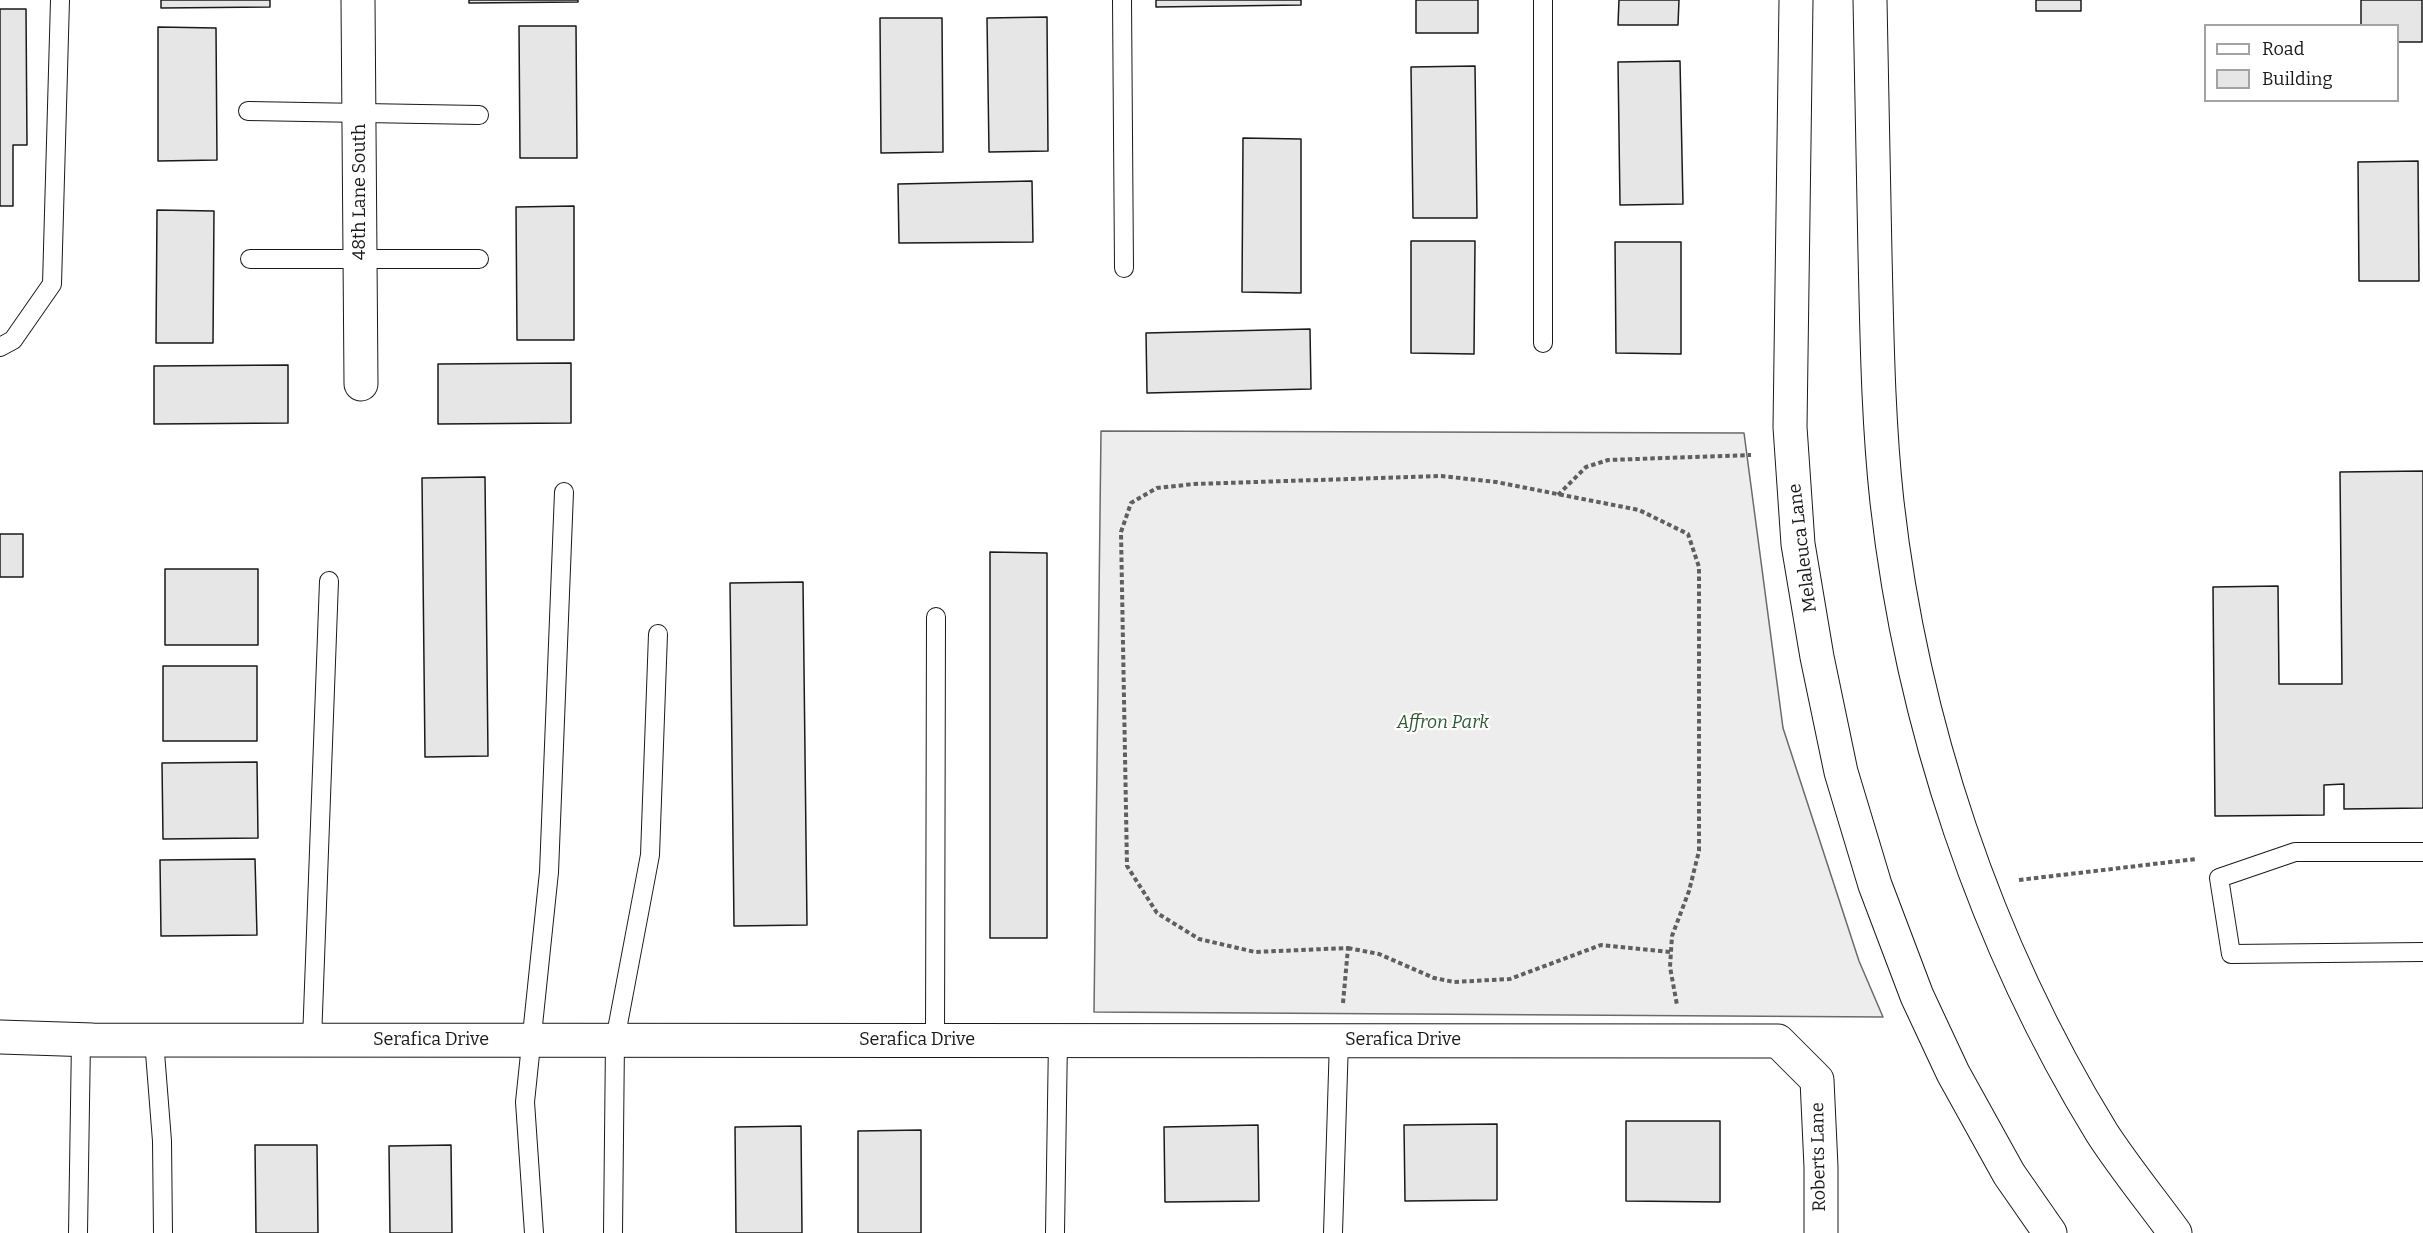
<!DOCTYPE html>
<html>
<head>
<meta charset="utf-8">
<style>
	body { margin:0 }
	#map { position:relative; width:2423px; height:1233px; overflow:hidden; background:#fff; font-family:Bitter,serif }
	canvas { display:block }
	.legend { position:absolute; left:2204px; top:24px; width:195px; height:78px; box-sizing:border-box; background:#fff; border:2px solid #a3a3a3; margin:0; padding:8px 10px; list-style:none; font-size:18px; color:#1a1a1a }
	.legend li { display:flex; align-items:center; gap:12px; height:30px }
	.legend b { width:30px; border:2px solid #a3a3a3 }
</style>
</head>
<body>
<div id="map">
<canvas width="2423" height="1233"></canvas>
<ul class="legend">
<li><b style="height:8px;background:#fff"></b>Road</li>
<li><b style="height:16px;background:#e6e6e6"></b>Building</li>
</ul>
</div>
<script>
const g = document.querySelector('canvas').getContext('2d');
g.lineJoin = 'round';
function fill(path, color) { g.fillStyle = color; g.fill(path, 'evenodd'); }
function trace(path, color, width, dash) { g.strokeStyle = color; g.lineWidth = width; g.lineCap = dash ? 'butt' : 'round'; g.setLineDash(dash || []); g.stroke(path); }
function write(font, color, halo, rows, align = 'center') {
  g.font = font + ' Bitter,serif'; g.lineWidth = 4.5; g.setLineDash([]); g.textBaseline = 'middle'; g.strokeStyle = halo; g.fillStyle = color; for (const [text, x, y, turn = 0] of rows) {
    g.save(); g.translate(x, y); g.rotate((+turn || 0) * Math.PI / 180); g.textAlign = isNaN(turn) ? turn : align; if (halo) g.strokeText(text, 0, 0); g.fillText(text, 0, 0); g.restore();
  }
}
const built = new Path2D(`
	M1101,431L1744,433L1783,728L1859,961L1883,1017L1094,1012Z`);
fill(built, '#ededed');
trace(built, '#6a6a6a', 1.5);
const building = new Path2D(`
	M161,0H270V7L161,8Z
	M469,0H578V2L469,3Z
	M1156,0H1301V5L1156,7Z
	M1416,0H1478V33H1416Z
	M1619,0H1679L1678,25H1618Z
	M2036,0H2081V11H2036Z
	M2361,0H2422V42H2398V26H2361Z
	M0,9H26L27,145H13V206H0Z
	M1047,17L1048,151L989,152L987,18Z
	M880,18H942L943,152L881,153Z
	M519,26H576L577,158H520Z
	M158,27L216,28L217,160L158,161Z
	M1680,61L1683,204L1620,205L1618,62Z
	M1475,66L1477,218H1413L1411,67Z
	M1243,138L1301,139V293L1242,292Z
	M2418,161L2419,281H2359L2358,162Z
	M1032,181L1033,242L899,243L898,184Z
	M574,206V340H517L516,207Z
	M157,210L214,211L213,343H156Z
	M1411,241H1475L1474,354L1411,353Z
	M1615,242H1681V354L1616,353Z
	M1310,329L1311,389L1147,393L1146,333Z
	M571,363V423L438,424V364Z
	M288,365V423L154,424V366Z
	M2423,471V808L2344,809V784L2324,785V815L2215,816L2213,587L2278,586L2279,684H2342L2340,472Z
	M485,477L488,756L425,757L422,478Z
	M0,534H23V577H0Z
	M990,552L1047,553V938H990Z
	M165,569H258V645H165Z
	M803,582L807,925L734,926L730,583Z
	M163,666H257V741H163Z
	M257,762L258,838L163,839L162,763Z
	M255,859L257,935L161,936L160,860Z
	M1626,1121H1720V1202L1626,1201Z
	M1497,1124V1200L1405,1201L1404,1125Z
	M1258,1125L1259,1201L1165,1202L1164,1127Z
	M801,1126L802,1233H736L735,1127Z
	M921,1130V1233H858V1131Z
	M255,1145H317L318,1233H256Z
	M451,1145L452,1233H390L389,1146Z`);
fill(building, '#e6e6e6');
trace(building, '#1a1a1a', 1.5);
const lane = new Path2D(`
	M1122,0L1124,268
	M1543,0V343
	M248,111L479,115
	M250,259H479
	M0,347L13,340L52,284L60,0
	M2423,852H2295L2219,878L2231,954L2423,952
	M154,1040L162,1141L163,1233
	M312,1040L329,581
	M935,1040L936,617
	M78,1233L81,1040
	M534,1233L525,1102L549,872L564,492
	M613,1233L615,1040L650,855L658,634
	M1055,1233L1058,1039
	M1333,1233L1339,1040`);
const street = new Path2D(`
	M358,0L361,384
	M0,1037L93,1040L1778,1041L1817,1080L1821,1167V1233`);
const secondary = new Path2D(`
	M1796,0L1790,427L1798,544L1817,657L1841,772L1875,885L1917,996L1953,1073L2009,1174L2050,1233
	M1870,0C1872,85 1874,170 1875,254C1877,337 1878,420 1887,502C1912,723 1985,943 2102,1133C2124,1167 2151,1200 2175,1233`);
trace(lane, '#1a1a1a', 20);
trace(street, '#1a1a1a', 35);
trace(secondary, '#1a1a1a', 35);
trace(new Path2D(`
	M1558,495L1586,467L1608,460L1751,455
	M2019,880L2196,859
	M1348,948L1379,954L1434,978L1454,982L1510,979L1601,945L1671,952
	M1343,1003L1348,948L1255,952L1199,939L1157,913L1127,866L1121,532L1131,503L1157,488L1194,484L1441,476L1496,482L1639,510L1688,534L1699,567V851L1689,891L1672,936L1670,967L1677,1005`), '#5f5f5f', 4, [4.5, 3]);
trace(lane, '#fff', 18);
trace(street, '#fff', 33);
trace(secondary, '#fff', 33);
write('18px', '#1a1a1a', '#fff', [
	["48th Lane South",360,192,-90],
	["Melaleuca Lane",1803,548,-97],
	["Serafica Drive",431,1040],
	["Serafica Drive",917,1040],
	["Serafica Drive",1403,1040],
	["Roberts Lane",1819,1157,-91]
]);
write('italic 18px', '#2b5a34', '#fff', [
	["Affron Park",1443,723]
]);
</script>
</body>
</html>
